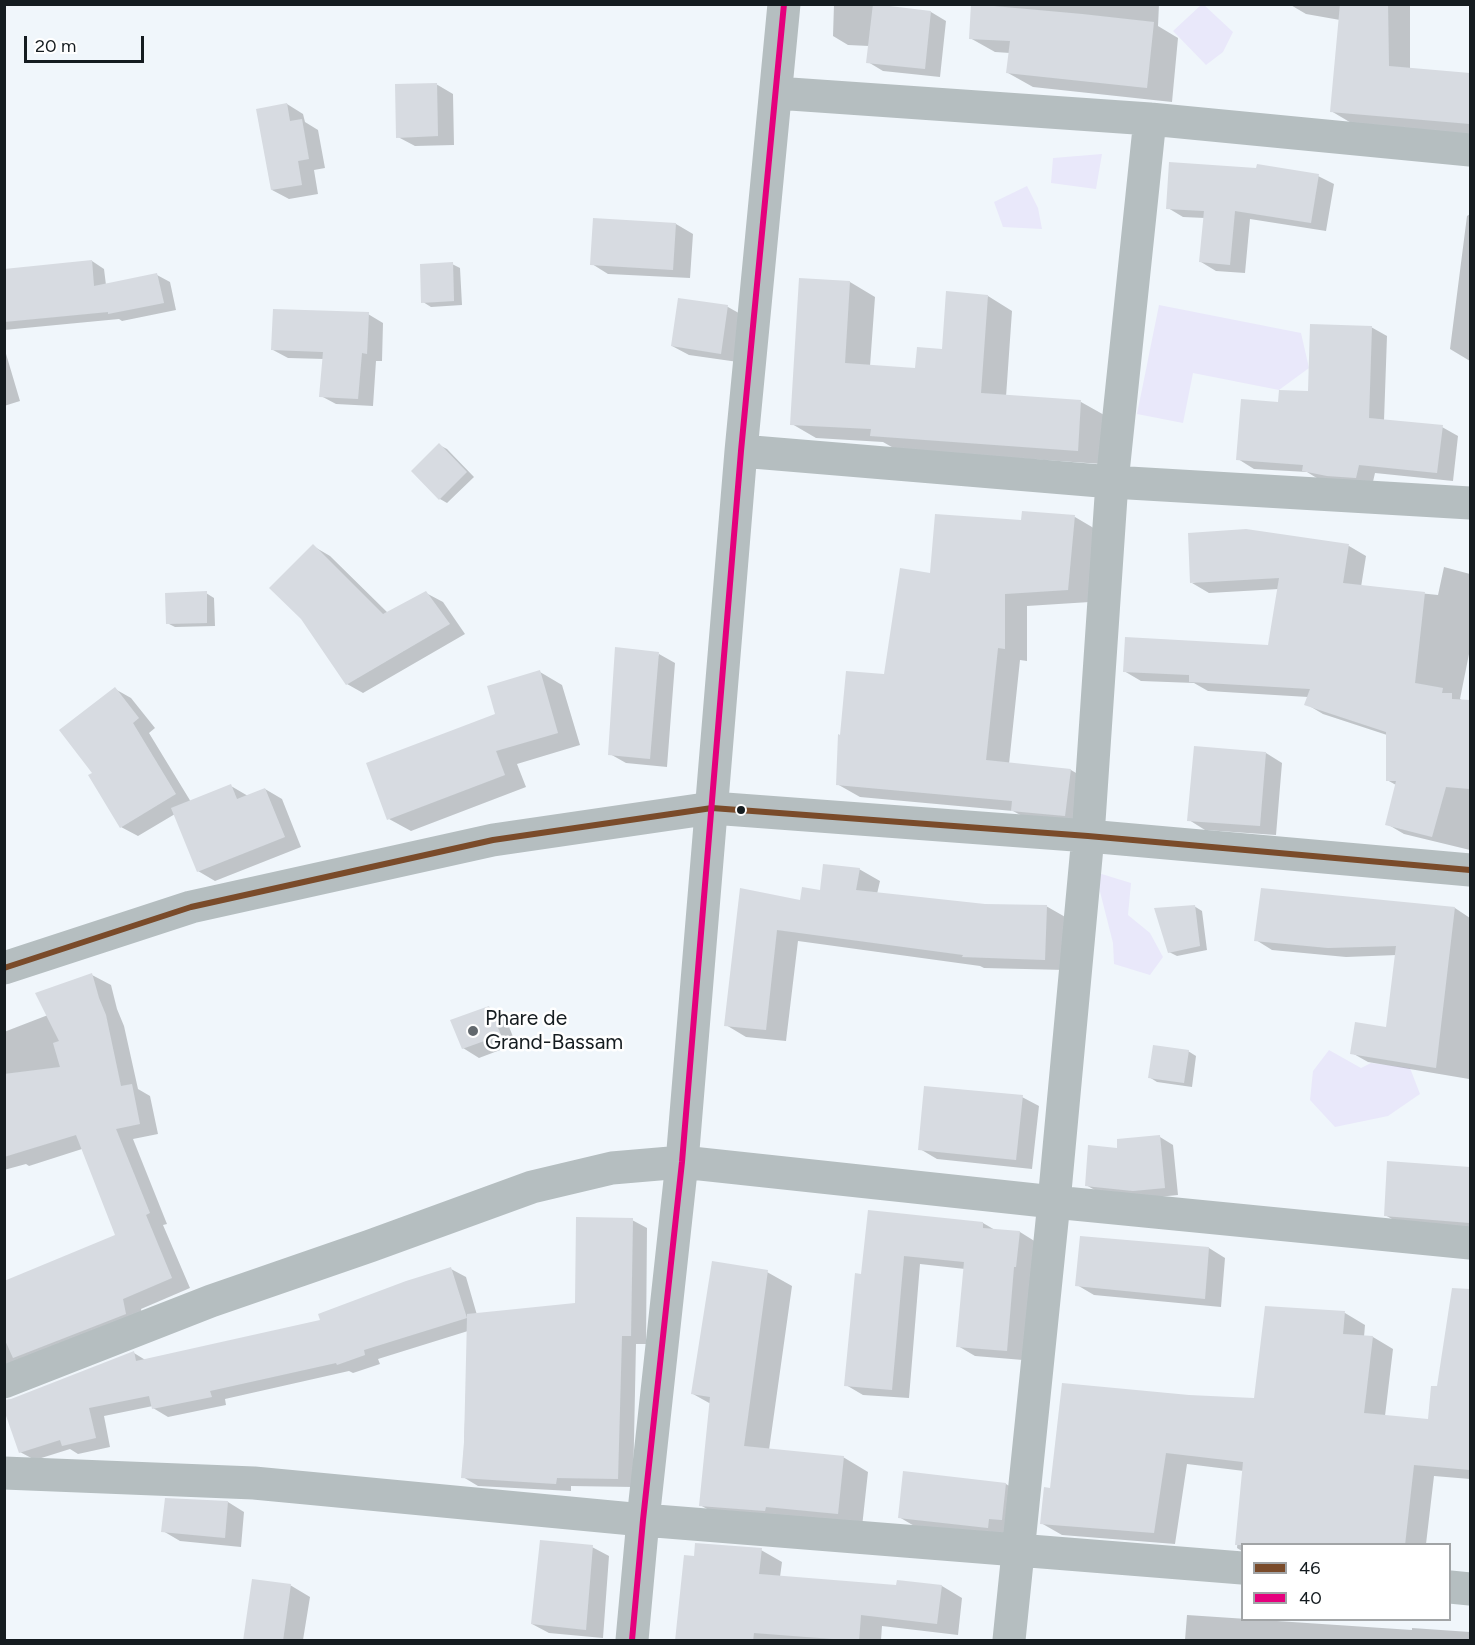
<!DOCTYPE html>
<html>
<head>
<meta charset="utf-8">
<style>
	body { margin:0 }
	#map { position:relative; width:1475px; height:1645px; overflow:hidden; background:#f0f6fb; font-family:Figtree,sans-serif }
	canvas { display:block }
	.frame { position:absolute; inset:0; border:6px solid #151c20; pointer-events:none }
	.legend { position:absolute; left:1241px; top:1543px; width:210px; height:78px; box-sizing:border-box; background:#fff; border:2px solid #a1a4a6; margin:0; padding:8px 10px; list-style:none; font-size:18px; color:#151c20 }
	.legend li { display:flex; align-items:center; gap:12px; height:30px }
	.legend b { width:30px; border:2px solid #a1a4a6 }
	.scale { position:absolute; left:24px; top:36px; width:120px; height:27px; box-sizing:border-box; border:3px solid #151c20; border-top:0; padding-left:8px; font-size:18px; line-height:21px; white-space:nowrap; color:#151c20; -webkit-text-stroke:4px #fff; paint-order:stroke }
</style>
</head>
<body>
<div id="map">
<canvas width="1475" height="1645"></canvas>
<div class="frame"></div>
<ul class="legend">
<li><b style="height:8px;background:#7a4b2a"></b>46</li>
<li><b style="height:8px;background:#e5007d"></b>40</li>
</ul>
<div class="scale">20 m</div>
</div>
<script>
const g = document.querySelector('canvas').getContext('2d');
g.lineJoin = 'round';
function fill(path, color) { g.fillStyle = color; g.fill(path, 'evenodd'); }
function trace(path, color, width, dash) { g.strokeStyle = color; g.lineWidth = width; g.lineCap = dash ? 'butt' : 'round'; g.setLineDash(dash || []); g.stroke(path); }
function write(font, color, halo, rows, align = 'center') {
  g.font = font + ' Figtree,sans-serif'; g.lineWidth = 5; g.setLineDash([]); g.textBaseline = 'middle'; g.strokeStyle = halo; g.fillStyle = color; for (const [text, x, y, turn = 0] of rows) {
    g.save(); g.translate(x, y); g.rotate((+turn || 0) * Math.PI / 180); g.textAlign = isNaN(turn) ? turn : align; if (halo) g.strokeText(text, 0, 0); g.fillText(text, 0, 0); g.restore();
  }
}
fill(new Path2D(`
	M1203,4L1233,32L1223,52L1206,65L1173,31L1201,5Z
	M1102,154L1096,189L1051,183L1053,158Z
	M1027,186L1038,208L1042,229L1003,227L994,202Z
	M1159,305L1301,333L1309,368L1279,390L1193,373L1183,423L1137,414Z
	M1095,872L1131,883L1128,915L1150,933L1163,957L1150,975L1114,964L1113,943Z
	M1329,1050L1361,1068L1371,1063L1410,1068L1420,1094L1388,1116L1335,1127L1310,1100L1313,1071Z`), '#e9e8fa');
fill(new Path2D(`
	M834,4H862L931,12L946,21L940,77L883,71L868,62L869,46L848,45L833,36Z
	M972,4H1159L1158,26L1178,38L1172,102L1033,87L1008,73L1010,53L995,52L970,38Z
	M1289,4H1410V69L1470,74V134L1353,124L1331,111L1340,20L1306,14Z
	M436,84L453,94L454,145L415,146L398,137Z
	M287,104L303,114L305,122L318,130L325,168L314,170L318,194L289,199L272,190Z
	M1318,176L1334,184L1326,231L1250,219L1245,273L1216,271L1201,262L1205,218L1183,217L1168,208Z
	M1470,214V361L1450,349L1467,216Z
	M595,220L676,224L693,234L690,278L608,274L592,264Z
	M92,261L104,269L106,285L157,275L170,282L176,310L122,321L119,319L4,330V286Z
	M452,264L460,268L462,305L431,307L423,302Z
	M801,280L850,282L875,297L870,366L916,370L943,351L988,296L1012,311L1006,397L1081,402L1106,416L1102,464L897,450L883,442L816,438L792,424Z
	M679,300L728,307L744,316L738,362L689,355L672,346Z
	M368,314L383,323L382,361H376L373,406L336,404L321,396L324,359L288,358L273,350Z
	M1371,327L1387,336L1384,421L1442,427L1458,436L1453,481L1375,473L1372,486L1320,480L1307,472L1254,469L1238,459L1280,404L1309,393Z
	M4,347L20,401L4,406Z
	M439,445L447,449L474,477L447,503L440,499Z
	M1075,517L1097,530L1090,602L1027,606V661L1020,660L1009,764L1071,770L1093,783L1087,827L1035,823L1013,811L860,797L837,784L932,574L1023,522Z
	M313,546L330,556L388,613L426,593L443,602L465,634L363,693L347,684Z
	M1349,546L1366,556L1361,587L1438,595L1444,567L1470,574V649L1460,699L1465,702H1470V850L1404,834L1387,824L1396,785L1387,780V735L1323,714L1306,704L1308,697L1208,691L1194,683L1141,681L1124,671L1269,646L1279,589L1209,593L1192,583Z
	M206,593L214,598L215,626L175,627L167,623Z
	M659,654L675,663L667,767L626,763L610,754Z
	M540,672L562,685L580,745L517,764L526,787L411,831L389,819L497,715Z
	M115,689L131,698L155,728L149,733L191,802L231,786L248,796L265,789L282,799L301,847L215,881L198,871L175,814L138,836L121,827L95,773Z
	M1266,753L1282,763L1276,835L1205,830L1189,820Z
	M859,869L880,881L877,894L985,905L1046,906L1067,918L1065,970L984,968L980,966L798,941L786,1041L746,1037L726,1025L741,890L802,901Z
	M1194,906L1202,911L1207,950L1177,956L1169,952Z
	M1455,908L1470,918L1469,933H1470L1469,1079L1368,1062L1352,1053L1388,1029L1397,955L1346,957L1272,950L1256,940Z
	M92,975L111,985L117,1009L124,1026L138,1089L150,1096L158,1134L133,1139L167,1224L163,1225L190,1288L141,1309L144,1324L4,1375V1283L117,1236L82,1149L29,1166L26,1164L4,1170V1032L48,1015Z
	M489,1007L505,1017L516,1044L479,1058L463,1048Z
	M1188,1051L1196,1056L1192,1087L1157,1082L1149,1077Z
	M1022,1097L1039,1106L1032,1169L937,1159L920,1149Z
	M1160,1137L1173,1145L1178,1195L1148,1198L1100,1193L1086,1185L1119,1149Z
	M1389,1163L1470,1168V1232L1406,1227L1385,1215Z
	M870,1211L983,1223L995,1230L1020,1232L1036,1242L1023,1360L975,1356L958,1346L965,1269L920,1264L909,1398L863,1395L846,1385L862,1276Z
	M632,1220L647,1228L646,1344H636L633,1487L571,1486V1491L478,1486L463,1477L468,1331L378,1359L380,1364L353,1373L349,1371L225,1399L226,1405L168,1417L153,1408V1406L104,1416L110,1447L78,1454L70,1449L35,1460L20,1452L134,1353L147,1361L322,1321L451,1269L466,1277L477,1315L576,1305Z
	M1209,1248L1225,1258L1221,1307L1094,1295L1077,1285Z
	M767,1272L792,1286L769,1450L843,1457L868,1472L862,1527L725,1519L700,1505L711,1404L693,1394Z
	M1266,1307L1345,1313L1365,1325L1364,1337H1373L1393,1349L1385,1416L1429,1421L1438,1388L1448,1321L1470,1324V1479L1434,1476L1426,1544H1242V1551L1237,1548L1244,1471L1187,1464L1175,1544L1062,1535L1041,1523L1052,1490L1189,1397L1256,1400Z
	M1006,1484L1022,1494L1005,1536L916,1527L899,1517Z
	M228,1502L244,1512L241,1547L180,1541L163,1531Z
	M592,1547L609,1556L603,1638L549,1633L532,1624Z
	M761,1550L782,1562L780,1577L898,1586H942L962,1598L958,1635L882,1626L881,1640H677L695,1557Z
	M290,1585L310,1597L303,1640H245Z
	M1187,1615L1412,1630V1628L1470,1632V1640H1185Z`), '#0003');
fill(new Path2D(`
	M873,4L931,11L925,69L866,63Z
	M971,4L1082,14L1154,22L1147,88L1006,73L1010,41L969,39Z
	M1340,4H1388L1389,66L1470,73V124L1330,112Z
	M437,83L438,136L396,138L395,84Z
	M287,103L290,121L302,119L309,159L298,161L302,185L271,190L256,109Z
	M1169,162L1256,168L1257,164L1319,174L1311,223L1235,211L1230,265L1199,262L1204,211L1166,209Z
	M593,218L676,223L673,270L590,265Z
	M92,260L94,286L157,273L164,303L108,314V312L4,322V269Z
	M453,262L454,301L421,303L420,264Z
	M799,278L850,281L845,363L915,368L917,347L942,349L946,291L988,295L981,393L1081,400L1078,451L870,436L871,429L790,425Z
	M678,298L728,305L721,354L671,346Z
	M273,309L369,312L367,354L362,353L358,399L319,397L323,352L271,350Z
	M1310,324L1372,326L1369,418L1443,425L1437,473L1359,465L1356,478L1327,476L1302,471L1303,465L1236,460L1241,399L1278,402L1279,390L1308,391Z
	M439,443L467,472L439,500L411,471Z
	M1022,511L1075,515L1068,590L1005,594V649L998,648L986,760L1071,769L1065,816L1011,811L1012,801L836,785L838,734L840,735L846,671L884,674L900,568L930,573L935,514L1021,520Z
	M1246,529L1349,544L1343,583L1425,592L1415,683L1443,688L1442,693H1452V699L1470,700V789L1446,787L1432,837L1385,825L1396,781H1386V732L1304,705L1310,689L1189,682V675L1123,672L1125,637L1268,645L1279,578L1190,583L1188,533Z
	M313,544L383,614L426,591L450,624L346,685L301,619L269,588Z
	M207,591V623L166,624L165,593Z
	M615,647L659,652L650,759L608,755Z
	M540,670L558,733L496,751L505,775L387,820L366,763L495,714L487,686Z
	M115,687L139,718L133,723L176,794L120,828L88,775L92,773L59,730Z
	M1194,746L1266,752L1260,826L1187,821Z
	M231,784L237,799L265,788L285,837L197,872L171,808Z
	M823,864L860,868L856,890L985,904L1047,905L1045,960L962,957L963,955L777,930L766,1030L724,1026L740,888L800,900L802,887L820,890Z
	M1261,888L1455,907L1436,1068L1350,1054L1355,1022L1386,1027L1396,946L1328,948L1254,941Z
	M1195,905L1200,946L1168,953L1154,908Z
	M92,973L99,998L106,1015L121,1086L132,1084L140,1124L116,1129L150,1213L146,1215L172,1278L123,1299L126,1314L13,1358L4,1338V1281L115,1235L76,1135L4,1157V1074L60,1067L53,1043L59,1041L35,993Z
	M489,1006L501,1035L462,1049L450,1020Z
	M1153,1045L1189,1050L1184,1083L1148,1078Z
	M924,1086L1023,1095L1016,1160L918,1150Z
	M1160,1135L1165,1188L1133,1191L1085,1186L1088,1145L1117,1148V1139Z
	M1387,1161L1470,1167V1223L1384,1216Z
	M868,1210L983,1222V1228L1020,1231L1016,1267H1014L1007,1351L956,1347L964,1262L904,1256L892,1390L844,1386L855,1273L861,1274Z
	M576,1217L633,1218L631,1336H622L618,1479L557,1478L556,1484L461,1478L464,1442L467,1318L364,1350L365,1355L337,1365L336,1363L210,1391L212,1397L152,1409L149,1396L89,1408L96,1438L62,1446L60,1440L19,1453L4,1410V1400L11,1399L134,1351L136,1361L320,1320L318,1314L406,1281L451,1267L467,1318V1314L575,1303Z
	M1080,1236L1209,1247L1205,1299L1075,1286Z
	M712,1261L768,1270L744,1446L844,1456L838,1514L766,1507L765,1511L699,1506L710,1397L691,1394Z
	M1452,1288L1470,1289V1470L1414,1465L1405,1545H1235L1243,1462L1166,1453L1154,1533L1040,1524L1044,1487L1050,1488L1062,1383L1189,1395L1254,1398L1265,1306L1345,1311L1343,1334L1373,1336L1364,1413L1428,1419L1431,1386H1437Z
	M903,1471L1006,1483L1002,1520L989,1519L988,1528L898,1518Z
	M165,1498L228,1501L225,1538L161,1532Z
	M540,1540L593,1545L586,1630L531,1624Z
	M695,1543L762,1548L759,1574L896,1585L897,1580L942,1585L937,1624L861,1615L859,1641L754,1633L753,1641H675L684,1555L694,1556Z
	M252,1579L291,1584L283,1641H243Z`), '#d7dbe1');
trace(new Path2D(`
	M776,93L1150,119L1470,150
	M741,451L1112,482L1470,503
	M4,968L191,907L493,840L712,808L1088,836L1470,870
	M4,1382L211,1301L370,1246L532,1187L612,1168L682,1162L1054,1202L1470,1243
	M4,1473L254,1483L643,1520L1242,1568
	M1450,1587L1470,1589
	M632,1640L643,1520L682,1162L741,451L784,4
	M1009,1640L1054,1202L1088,836L1112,482L1150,119`), '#b5bec0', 33);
trace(new Path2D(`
	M4,968L191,907L493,840L712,808L1088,836L1470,870`), '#7a4b2a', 6);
trace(new Path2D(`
	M632,1640L643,1520L682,1162L741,451L784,4`), '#e5007d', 6);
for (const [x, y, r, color] of [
	[741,810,5,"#151c20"],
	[473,1031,6,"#62686d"]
]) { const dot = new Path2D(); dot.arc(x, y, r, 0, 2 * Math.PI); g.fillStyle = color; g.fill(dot); trace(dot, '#fff', 2); }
write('21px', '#151c20', '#fff', [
	["Phare de",485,1019],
	["Grand-Bassam",485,1043]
], 'left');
</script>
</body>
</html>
